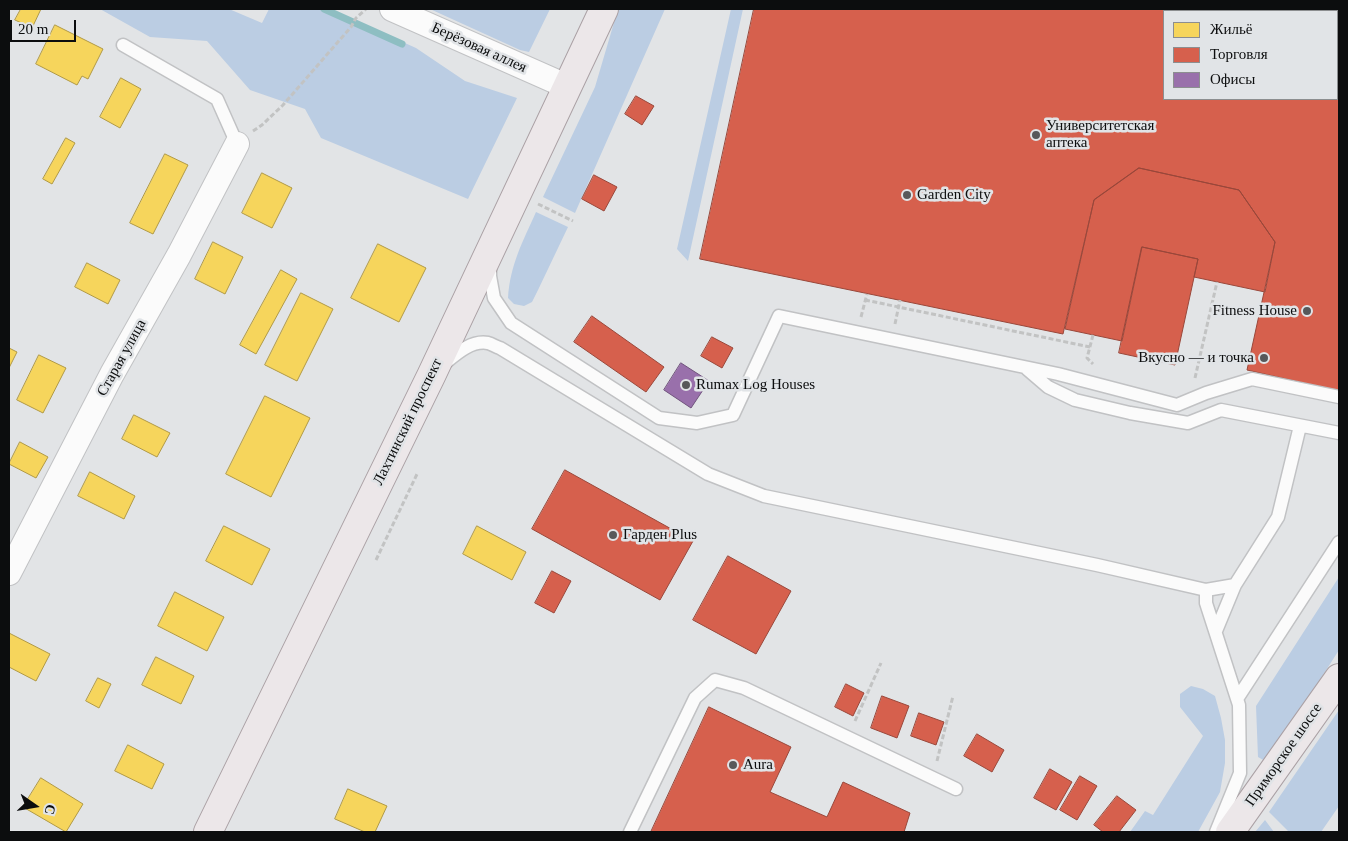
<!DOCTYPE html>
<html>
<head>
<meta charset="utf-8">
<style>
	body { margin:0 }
	#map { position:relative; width:1348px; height:841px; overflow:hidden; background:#e2e4e6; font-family:Georgia,serif }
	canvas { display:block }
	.frame { position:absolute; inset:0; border:10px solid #0c0d0e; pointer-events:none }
	.legend { position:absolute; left:1163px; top:10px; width:175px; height:90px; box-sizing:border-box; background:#e1e4e7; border:1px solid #8c8e90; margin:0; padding:6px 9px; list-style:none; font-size:15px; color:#0c0d0e }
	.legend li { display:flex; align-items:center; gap:10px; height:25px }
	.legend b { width:25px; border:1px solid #8c8e90 }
	.north { position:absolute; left:10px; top:781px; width:50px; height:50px; -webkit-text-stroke:4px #e1e4e7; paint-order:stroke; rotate:103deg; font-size:14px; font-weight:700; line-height:20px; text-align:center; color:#0c0d0e }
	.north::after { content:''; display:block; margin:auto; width:18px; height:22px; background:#0c0d0e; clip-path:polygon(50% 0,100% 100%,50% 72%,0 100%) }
	.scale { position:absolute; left:10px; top:20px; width:66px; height:22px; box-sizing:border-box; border:2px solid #0c0d0e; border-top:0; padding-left:6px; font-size:15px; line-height:18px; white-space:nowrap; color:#0c0d0e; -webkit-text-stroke:4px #e1e4e7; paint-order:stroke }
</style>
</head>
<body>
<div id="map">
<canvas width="1348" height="841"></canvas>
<div class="frame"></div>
<ul class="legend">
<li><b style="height:14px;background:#f6d55c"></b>Жильё</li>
<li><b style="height:14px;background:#d6604d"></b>Торговля</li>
<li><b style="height:14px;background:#9970ab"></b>Офисы</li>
</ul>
<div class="north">С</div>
<div class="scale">20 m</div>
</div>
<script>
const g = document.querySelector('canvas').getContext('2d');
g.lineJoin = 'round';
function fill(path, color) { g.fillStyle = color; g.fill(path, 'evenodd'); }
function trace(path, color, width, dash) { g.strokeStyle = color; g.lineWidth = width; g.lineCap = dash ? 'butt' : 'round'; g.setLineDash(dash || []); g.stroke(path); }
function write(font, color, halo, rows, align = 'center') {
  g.font = font + ' Georgia,serif'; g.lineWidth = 5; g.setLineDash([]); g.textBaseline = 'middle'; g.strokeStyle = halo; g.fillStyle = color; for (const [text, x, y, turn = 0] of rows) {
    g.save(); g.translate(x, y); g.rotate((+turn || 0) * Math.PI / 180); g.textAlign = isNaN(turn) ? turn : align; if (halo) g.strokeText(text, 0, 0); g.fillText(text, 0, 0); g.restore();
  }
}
fill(new Path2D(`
	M100,9H229L262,23L269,9H329L416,48L465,81L517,98L468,199L321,138L305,109L250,90L207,41L150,37Z
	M430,9H504L517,10L519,9H550L529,52L520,50Z
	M618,9H665L575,213L543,197L595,87Z
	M731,9H743L688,261L677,249Z
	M536,212L568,227L538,290L532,302L524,306L514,304L508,298C510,265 523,241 536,212Z
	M1339,577V650L1270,758L1265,761L1258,757L1256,706Z
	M1191,686L1203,689L1215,696L1221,718L1225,740V763L1220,792L1198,832H1130L1145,811L1153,815L1203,736L1180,707V694Z
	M1339,710V806L1321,832H1289L1269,812Z
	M1265,820L1274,832H1255Z`), '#bbcde3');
const homes = new Path2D(`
	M21,9H41L32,28L15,20Z
	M55,25L103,49L88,79L82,76L77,85L36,64Z
	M121,78L141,89L120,128L100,117Z
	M66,138L75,143L52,184L43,179Z
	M165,154L188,165L153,234L130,223Z
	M262,173L292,188L272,228L242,213Z
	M213,242L243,257L225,294L195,279Z
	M378,244L426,268L399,322L351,298Z
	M87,263L120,280L108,304L75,287Z
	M281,270L297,279L256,354L240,345Z
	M301,293L333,309L297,381L265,365Z
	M9,348L17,352L9,368Z
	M39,355L66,368L43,413L17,400Z
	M265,396L310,418L271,497L226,474Z
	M134,415L170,433L157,457L122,439Z
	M20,442L48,457L36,478L9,464Z
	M90,472L135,496L124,519L78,496Z
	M224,526L270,549L252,585L206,561Z
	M477,526L526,552L512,580L463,554Z
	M175,592L224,617L207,651L158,626Z
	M9,633L50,654L36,681L9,667Z
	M156,657L194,676L181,704L142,685Z
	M98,678L111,684L99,708L86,701Z
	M128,745L164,764L152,789L115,771Z
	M41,778L83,804L66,832L23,807Z
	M348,789L387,806L375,832H365L335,819Z`);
fill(homes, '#f6d55c');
trace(homes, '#b09945', 1);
const shops = new Path2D(`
	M754,9H1339V391L1247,370L1275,242L1239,190L1139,168L1094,200L1063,334L700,259ZM1164,11H1337V99H1164Z
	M636,96L654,106L642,125L625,114Z
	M1139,168L1239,190L1275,242L1265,292L1194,277L1198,259L1142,247L1122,341L1065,329L1094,200Z
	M594,175L617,187L604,211L582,199Z
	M1142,247L1198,259L1175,365L1119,353Z
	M592,316L664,367L646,392L574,342Z
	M712,337L733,348L722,368L701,356Z
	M565,470L693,541L660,600L532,529Z
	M728,556L791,591L756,654L693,620Z
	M552,571L571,581L554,613L535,603Z
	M846,684L864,693L853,716L835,707Z
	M882,696L909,706L897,738L871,728Z
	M709,707L791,747L770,792L827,817L843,782L910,813L904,832H651Z
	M919,713L944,722L936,745L911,736Z
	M977,734L1004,750L992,772L964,756Z
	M1050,769L1072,782L1056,810L1034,798Z
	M1080,776L1097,786L1077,820L1060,810Z
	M1117,796L1136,810L1119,832H1103L1094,825Z`);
fill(shops, '#d6604d');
trace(shops, '#99473a', 1);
const offices = new Path2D(`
	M681,363L709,381L691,408L664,390Z`);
fill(offices, '#9970ab');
trace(offices, '#6f527c', 1);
trace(new Path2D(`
	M324,9L402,44`), '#8ebec2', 7);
const lane = new Path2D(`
	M123,45L217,99L237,144
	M490,264V276L494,298L511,323L659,418L697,423L733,415L779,316L1058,374L1177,405L1206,393L1252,379L1339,397
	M444,364C456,354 471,340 488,343C492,344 496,347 500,348L708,474L764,496L1097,565L1206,590L1235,585L1278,517L1300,426
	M1027,369L1048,387L1075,400L1130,413L1188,423L1221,410L1339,433
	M1206,590V603L1239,705L1240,773L1216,832
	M1216,631L1235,585
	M1237,699L1339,542
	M630,832L695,698L715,680L744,688L956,789`);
const street = new Path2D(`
	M392,9L566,86
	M9,573L112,374L179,255L237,144`);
const primary = new Path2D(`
	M208,832L431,376L604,9
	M1230,832L1339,678`);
trace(lane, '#c1c2c4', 15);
trace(street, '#c1c2c4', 26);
trace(primary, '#aaa0a4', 30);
trace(new Path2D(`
	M253,131L262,125L283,105L351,27L356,18L366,9
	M538,204L573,221
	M865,300L1090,347
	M861,317L867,294
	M895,324L900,300
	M1093,335L1087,358L1093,364
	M1195,378L1217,282
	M376,560L418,472
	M855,721L881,663
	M937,761L953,696`), '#c2c3c3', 3, [5, 2.5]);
trace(lane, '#fbfbfb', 12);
trace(street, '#fbfbfb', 24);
trace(primary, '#ece7e9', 28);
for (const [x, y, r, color] of [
	[1036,135,5,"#57585a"],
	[907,195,5,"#57585a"],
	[1307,311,5,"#57585a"],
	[1264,358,5,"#57585a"],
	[686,385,5,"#57585a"],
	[613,535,5,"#57585a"],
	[733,765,5,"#57585a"]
]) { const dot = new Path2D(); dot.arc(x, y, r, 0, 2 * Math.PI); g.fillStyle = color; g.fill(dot); trace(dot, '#e1e4e7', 2); }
write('15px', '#0c0d0e', '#e1e4e7', [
	["Берёзовая аллея",479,48,24],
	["Старая улица",122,358,-61],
	["Лахтинский проспект",408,422,-64],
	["Приморское шоссе",1284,755,-55]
]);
write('15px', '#0c0d0e', '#e1e4e7', [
	["Университетская",1046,126],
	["аптека",1046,143],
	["Garden City",917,195],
	["Fitness House",1297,311,"right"],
	["Вкусно — и точка",1254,358,"right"],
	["Rumax Log Houses",696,385],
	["Гарден Plus",623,535],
	["Aura",743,765]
], 'left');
</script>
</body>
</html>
